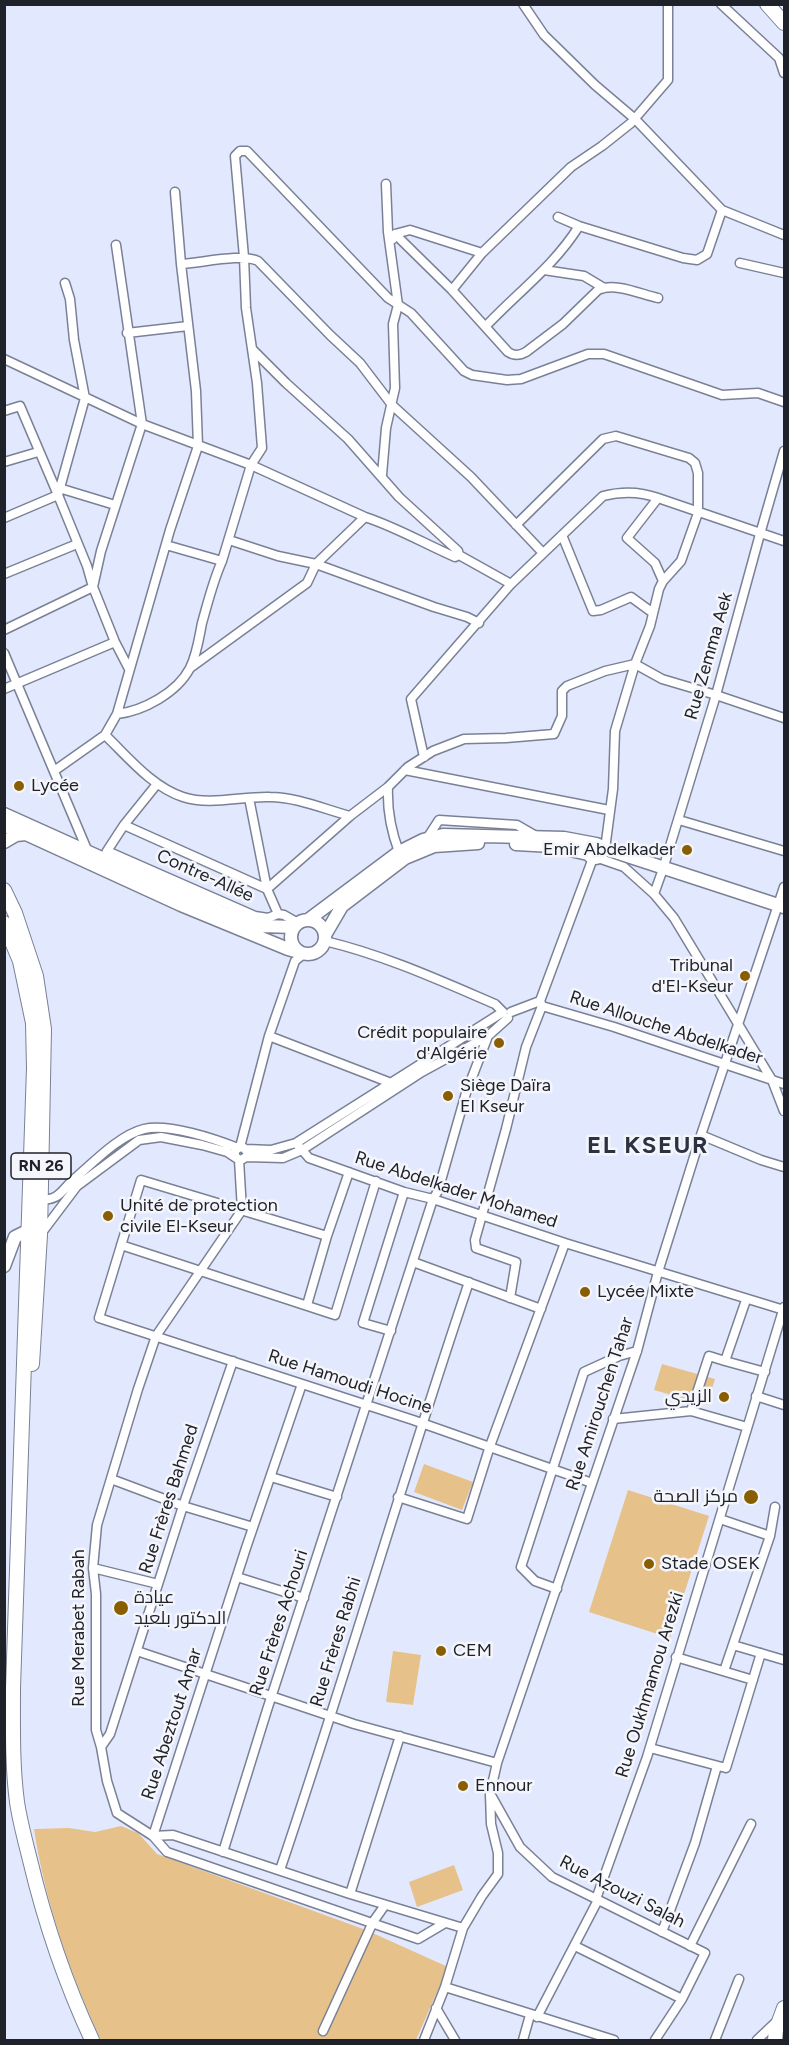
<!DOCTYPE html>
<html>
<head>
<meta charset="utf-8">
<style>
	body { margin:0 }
	#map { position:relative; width:789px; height:2045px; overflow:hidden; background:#e2e9ff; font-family:Figtree,sans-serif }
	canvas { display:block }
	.frame { position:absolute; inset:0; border:6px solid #20222a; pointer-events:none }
</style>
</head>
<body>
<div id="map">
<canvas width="789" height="2045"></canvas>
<div class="frame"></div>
</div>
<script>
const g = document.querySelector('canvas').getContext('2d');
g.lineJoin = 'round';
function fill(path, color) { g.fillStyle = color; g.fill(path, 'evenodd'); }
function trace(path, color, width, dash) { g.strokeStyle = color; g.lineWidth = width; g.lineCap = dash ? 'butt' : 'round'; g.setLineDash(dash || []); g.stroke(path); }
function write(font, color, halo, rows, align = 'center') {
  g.font = font + ' Figtree,Cairo,sans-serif'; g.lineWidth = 5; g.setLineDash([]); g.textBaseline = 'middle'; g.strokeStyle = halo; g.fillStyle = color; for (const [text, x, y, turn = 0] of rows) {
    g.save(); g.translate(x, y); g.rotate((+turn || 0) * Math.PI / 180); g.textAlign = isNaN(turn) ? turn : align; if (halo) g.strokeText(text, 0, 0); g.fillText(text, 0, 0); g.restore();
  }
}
fill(new Path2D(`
	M662,1364L715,1379L707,1405L654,1390Z
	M424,1464L473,1482L462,1510L414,1492Z
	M628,1490L709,1516L670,1638L589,1612Z
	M393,1651L421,1655L413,1705L386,1702Z
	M121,1826L138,1833L157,1854L366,1930L448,1967L416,2040H101C70,1973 45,1902 34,1829L69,1828L95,1832Z
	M454,1865L463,1890L417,1907L409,1882Z`), '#e6c189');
const minor = new Path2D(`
	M523,4L544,35L595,85L635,119L722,210L784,235
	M721,4L779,58L784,73
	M175,192L181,264
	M579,226L683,258L697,260L707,254L722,210
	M395,234L452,290L508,352C514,356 519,356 526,352L563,324L598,290C615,282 640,294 658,298
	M393,239L395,234L410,230L482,253
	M740,263L784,273
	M544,270L584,276L604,288
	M65,283L70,299L74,340L85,398L58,495L87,566L93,587L115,642L129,669
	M452,290L482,253L571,167L602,146L631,123L668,80V4
	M486,326C517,293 555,265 579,226L558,217
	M127,333L188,326
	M4,359L142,424L251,465L365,517C396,527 425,544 455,557L459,555L458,551L399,497L348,439L286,383L253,350
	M4,411L20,406L58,495L4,518
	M4,462L38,452
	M382,475L386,428L395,388L393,324L398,305L388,232L386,184
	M59,488L115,505
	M658,498L784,541
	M516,525L603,439L616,436L689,458L695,463L698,473V513L681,561L663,581L659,589L650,626L635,664L615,731L613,789L605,849H602
	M562,535L593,611L601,610L631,597L653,613
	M229,540L278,556L316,564L434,607L467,617L479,623
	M166,545L222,561
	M459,555L511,584
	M4,574L77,544
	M4,630L93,587L101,551L142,424L116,245
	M4,653L88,852
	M190,668L307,583L316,564L365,517
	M4,689L115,642
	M117,714C143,711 177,693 190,668C197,654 199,638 202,623C208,602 213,581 222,561L251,465L262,448L257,383L246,308L244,257L235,156L240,151H247L388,298L411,313L464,371L472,375L507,380L521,379L588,354H604L722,395L758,393L784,402
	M105,735C128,757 152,787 183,797C210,806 242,796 270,797C296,797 324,809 350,816
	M424,757L411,699L511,584L603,496C622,491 639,491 658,498L627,538L655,563L663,581
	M405,770L609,810
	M54,771L105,735L117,714L170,530L198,446L196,391L181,264C201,263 243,253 258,261L330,335L360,363L392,405L471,477L543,553
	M249,798L267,889L278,914
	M679,820L784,851
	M124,825L267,889L350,816L388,787
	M426,840L439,820L517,825L536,836
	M107,851L124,825L157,784
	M399,852C391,831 387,810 388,787L408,767L433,751L464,739L506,738L554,734L562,716V691L567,686L605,671L635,664L662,679L716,695L784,718
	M598,858L624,867L654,894L674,918L772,1080L784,1111
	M103,860L107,851L255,916L268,918L278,914L284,915L298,923
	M654,894L663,869L716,695L760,534L784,451
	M540,1001L542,1006L614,1027L784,1084
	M511,1012L540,1001L593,858
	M269,1036L391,1083
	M701,1135L761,1160L784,1167
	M296,1143L309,1158L404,1192L433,1199L565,1243L784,1310
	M240,1147L269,1036L295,961L305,953
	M246,1149L271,1150L296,1143L503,1012L495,1004C439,980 384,955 325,941
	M246,1157L248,1153L244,1148L240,1147L235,1151V1157L241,1160L246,1157L283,1158L302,1150L422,1072L488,1036L508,1018
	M39,1200C60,1200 60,1192 73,1180C92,1164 119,1135 144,1129C168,1123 215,1139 238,1148
	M40,1235L77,1186L139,1140L161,1137L202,1145L227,1152L236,1158
	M327,1236L141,1180L99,1318L413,1420L592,1483
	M121,1245L335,1315L376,1181
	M413,1262L541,1309
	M510,1298L516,1262L476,1248L475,1240L506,1129L526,1047L542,1006
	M307,1305L327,1236L349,1172
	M391,1331L363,1323L404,1192
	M233,1361L183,1506L110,1734L101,1747L107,1781L117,1813L153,1836L167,1852L418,1939L445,1923
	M725,1361L765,1372
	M756,1396L784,1405
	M691,1411L709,1356L725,1361L746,1300
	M613,1419L691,1411L747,1427
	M271,1477L337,1497
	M111,1479L183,1506L253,1527
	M398,1497L467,1519L490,1446L565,1243
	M720,1519L770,1536
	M93,1568L158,1584
	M237,1577L304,1598
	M557,1589L535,1581L521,1567L584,1372L619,1356L637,1351
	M733,1645L784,1660
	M137,1651L354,1724L497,1763
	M676,1657L753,1680
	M724,1671L770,1536L775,1507
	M101,1747L96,1730V1594L93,1568L97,1525L138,1389L156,1336L242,1210L239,1160
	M650,1748L726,1768L761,1653
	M492,1797L520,1847L552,1877L705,1953L682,1999L655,2040
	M153,1836L246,1548L302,1384
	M153,1836L173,1835L350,1894L463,1928
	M223,1852L267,1710L433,1199L438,1191L466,1093L488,1036
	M280,1870C346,1675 403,1477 469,1282
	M350,1894L400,1736
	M596,1899L647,1757L784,1307
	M662,1932L695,1843L717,1766
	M575,1946L682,1999
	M690,1946L751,1824
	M445,1987L614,2040
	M436,2008L455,2040
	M537,2017L598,1900
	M323,2031L373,1922L385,1905
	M424,2040L445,1987L463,1928L482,1896L498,1874V1853L491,1824L490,1794L497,1763L637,1351L658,1272L701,1135L784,887
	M523,2040L530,2015
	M715,2040L739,1979
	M757,2040L776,2022`);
const secondary = new Path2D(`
	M4,814L226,914L262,926L294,927
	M4,827H13L26,834
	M4,842L16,835L26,834L181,905L288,949L302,953
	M588 851a7 7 0 1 1 14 0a7 7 0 1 1-14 0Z
	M516,844L552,846L588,854
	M600,847L784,907
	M308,920L399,852L423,840L443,835L564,838L596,844
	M291 937a17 17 0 1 1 34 0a17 17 0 1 1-34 0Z
	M325,935L342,906L405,858L434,846L478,843
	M4,1266L15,1237L23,1233L27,1236`);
const primary = new Path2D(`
	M767,4L784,23
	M4,890L15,913L36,976L44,1029L40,1235L32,1364
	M4,923L20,961L33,1023L34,1068L13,1688C13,1726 12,1764 17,1802C20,1822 25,1840 30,1860C45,1923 65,1982 92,2040
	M775,2040L776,2030L784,2008`);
trace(minor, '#7b8195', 11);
trace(secondary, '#7b8195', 15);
trace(primary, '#7b8195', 16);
trace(minor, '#fff', 8);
trace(secondary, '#fff', 12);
trace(primary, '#fff', 14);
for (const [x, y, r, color] of [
	[19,786,6,"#895e00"],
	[687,850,6,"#895e00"],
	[745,976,6,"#895e00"],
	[499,1043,6,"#895e00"],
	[448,1096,6,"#895e00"],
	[108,1216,6,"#895e00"],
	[585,1292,6,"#895e00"],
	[724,1397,6,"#895e00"],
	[751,1497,8,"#895e00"],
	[649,1564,6,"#895e00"],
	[121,1608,8,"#895e00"],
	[441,1651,6,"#895e00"],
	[463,1786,6,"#895e00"]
]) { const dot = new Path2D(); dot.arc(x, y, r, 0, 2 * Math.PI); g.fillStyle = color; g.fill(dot); trace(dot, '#f5f6fb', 2); }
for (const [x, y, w] of [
	[41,1166,60]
]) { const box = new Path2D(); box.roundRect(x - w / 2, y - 13, w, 26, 4.5); g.fillStyle = '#f5f6fb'; g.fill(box); trace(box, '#20222a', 1.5); }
write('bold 16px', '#20222a', null, [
	["RN 26",41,1166]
]);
write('18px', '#20222a', '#f5f6fb', [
	["Rue Zemma Aek",709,656,-74],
	["Contre-Allée",205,876,24],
	["Rue Allouche Abdelkader",666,1028,18],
	["Rue Abdelkader Mohamed",456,1190,18],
	["Rue Hamoudi Hocine",350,1382,18],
	["Rue Amirouchen Tahar",600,1404,-72],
	["Rue Frères Bahmed",169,1499,-72],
	["Rue Frères Achouri",279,1623,-72],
	["Rue Merabet Rabah",79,1628,-90],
	["Rue Frères Rabhi",336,1642,-73],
	["Rue Oukhmamou Arezki",650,1685,-73],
	["Rue Abeztout Amar",172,1724,-72],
	["Rue Azouzi Salah",622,1892,27]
]);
write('18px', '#20222a', '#f5f6fb', [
	["Lycée",31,786],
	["Emir Abdelkader",675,850,"right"],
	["Tribunal",733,966,"right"],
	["d'El-Kseur",733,987,"right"],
	["Crédit populaire",487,1033,"right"],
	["d'Algérie",487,1054,"right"],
	["Siège Daïra",460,1086],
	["El Kseur",460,1107],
	["Unité de protection",120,1206],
	["civile El-Kseur",120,1227],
	["Lycée Mixte",597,1292],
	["الزيدي",712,1397,"right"],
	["مركز الصحة",738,1497,"right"],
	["Stade OSEK",661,1564],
	["عيادة",134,1598],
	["الدكتور بلعيد",134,1619],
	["CEM",453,1651],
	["Ennour",475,1786]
], 'left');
g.letterSpacing = '1.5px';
write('bold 24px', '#2d3243', '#f5f6fb', [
	["EL KSEUR",648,1146]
]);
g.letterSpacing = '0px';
</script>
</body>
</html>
